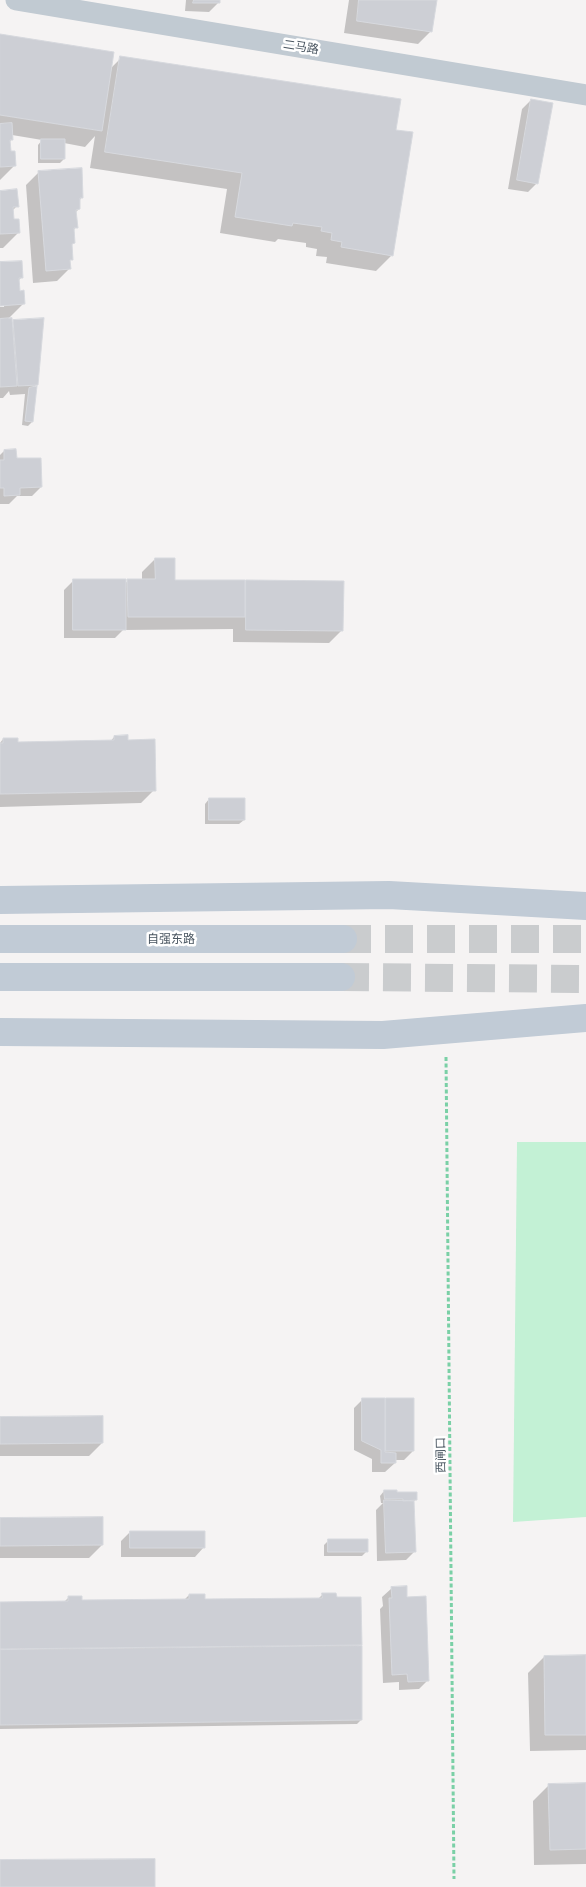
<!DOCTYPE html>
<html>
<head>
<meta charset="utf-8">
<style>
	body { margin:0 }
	canvas { display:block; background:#f5f3f3 }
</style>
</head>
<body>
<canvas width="586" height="1887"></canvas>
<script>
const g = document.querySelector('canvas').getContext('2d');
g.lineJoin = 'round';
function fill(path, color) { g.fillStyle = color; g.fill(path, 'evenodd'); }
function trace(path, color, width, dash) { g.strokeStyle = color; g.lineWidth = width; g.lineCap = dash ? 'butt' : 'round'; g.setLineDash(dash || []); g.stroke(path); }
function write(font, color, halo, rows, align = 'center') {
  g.font = font + ' "Asap Condensed","Noto Sans SC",sans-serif'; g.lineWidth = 5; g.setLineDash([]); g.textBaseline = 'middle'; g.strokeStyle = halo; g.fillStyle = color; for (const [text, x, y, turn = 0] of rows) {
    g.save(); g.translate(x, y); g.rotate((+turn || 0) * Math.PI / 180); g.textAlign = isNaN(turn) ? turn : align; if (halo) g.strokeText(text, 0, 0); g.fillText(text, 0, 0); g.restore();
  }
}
fill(new Path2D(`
	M517,1142H586V1517L513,1522Z`), '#c3f1d5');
fill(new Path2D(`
	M186,0H218V3L209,12L185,11Z
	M349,0H435L431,31L418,44L344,33Z
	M0,35L111,68L121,58L395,131L392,255L376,271L326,263L327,257L316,256L317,249L306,247V243L278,239L275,242L220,233L227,189L90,168L95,136L85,147L64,143V159L60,163H38V145L42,140L12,135V139L9,143L15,165L0,180Z
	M531,100L537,183L528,192L508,189L522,109Z
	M39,172L82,197L79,201V209L75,213L76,227L73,231L74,243L70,246L71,259L69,262L70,268L57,281L33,283L26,185Z
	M0,192L17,206L12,211L13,221L19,232L3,248H0Z
	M0,264L22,277L18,281L19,292L23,304L7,320L11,324L14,321L36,385L32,389V422L28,426L22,425L25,394L10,395L9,391L3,398H0V307H4V305H0Z
	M4,451L16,460L41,487L32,496H17L9,504H0V455Z
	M155,559L174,581L244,584L247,581L342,630L329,643L233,642V629L123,630L115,638H64V590L73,581L124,584L128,581H142V572Z
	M114,737L127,741L154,790L141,803L0,807V743L3,739L17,743L110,742Z
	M209,799L244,820L239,824H205V804Z
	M363,1399H412L413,1451L404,1460H395V1463L385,1472H372V1459L354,1450V1408Z
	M0,1418L102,1443L89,1456H0Z
	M384,1491L416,1499L413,1502L415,1551L406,1560L377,1561L376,1510L383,1503H381L380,1496Z
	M0,1520L102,1545L89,1558H0Z
	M130,1532L204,1547L195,1557H121V1541Z
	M328,1541L366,1552L362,1556H324V1545Z
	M392,1588L406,1598L428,1680L419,1689L399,1690V1682L383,1683L380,1609L383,1606L382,1597Z
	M323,1594L360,1644L358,1647L361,1720L357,1724L0,1729V1603L64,1602L69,1597L81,1602L184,1600L189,1595L204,1600L318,1599Z
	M586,1656V1750L530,1751L528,1673L544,1657Z
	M586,1784V1864L534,1865L533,1801L549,1785Z`), '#0003');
const building = new Path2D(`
	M194,0H220V3H193Z
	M359,0H437L432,32L357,21Z
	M0,34L114,52L102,131L0,115Z
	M120,56L401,99L396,130L413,132L393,256L341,247L342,242L331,240L332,233L321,231L322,227L293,223L292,226L235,217L242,173L105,152Z
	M531,99L553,103L538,184L517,180Z
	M12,123L13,140H10L11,151H15L16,166L0,167V124Z
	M41,139H65V159H41Z
	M82,168L83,198H80V209L76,210L78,228H74L75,243L72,244L73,260H70L71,269L46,271L38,171Z
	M17,189L19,207H13L14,219H19L20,233L0,234V191Z
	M22,261L23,278H19L20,291L24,290L25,304L0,306V262Z
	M12,318L17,386L0,387V319Z
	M44,318L38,385L18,386L13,320Z
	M37,386L33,422L25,421L29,388Z
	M16,449L17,458H41L42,487L20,488V495L4,496V488H0V460H4V450Z
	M155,558H175V580H245V617H128L127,579H155Z
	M73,579H126V630H73Z
	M246,580L344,581L343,631L246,630Z
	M128,735V740L155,739L156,791L0,794V743H3V738H18V742L114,740V736Z
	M209,798H245V820H209Z
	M362,1398H385V1452L396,1453V1463H381V1450L362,1441Z
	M386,1398H414V1451H386Z
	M103,1416V1443L0,1444V1417Z
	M384,1490H397V1492H417V1500L403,1501V1499H385Z
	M384,1500L414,1501L416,1552L386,1553Z
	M103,1517V1545L0,1546V1518Z
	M130,1531H205V1548H130Z
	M328,1539H368V1552H328Z
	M407,1586V1597L426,1596L429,1681L408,1682L407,1674L392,1675L389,1598H392L391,1587Z
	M322,1593H336L337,1597H361L362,1645L0,1649V1602L68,1601V1596H82V1600L189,1599V1594H205V1599L322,1598Z
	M362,1646V1720L0,1725V1650Z
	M586,1655V1735H545L544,1656Z
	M586,1783V1849L550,1850L548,1784Z
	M155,1859V1887H0V1860Z`);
fill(building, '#cdcfd5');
trace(building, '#d7d9de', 1);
trace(new Path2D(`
	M343,939H586
	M341,977L586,979`), '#caccce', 28, [28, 14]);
trace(new Path2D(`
	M446,1057L454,1879`), '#7ad0a6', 3, [4, 2.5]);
trace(new Path2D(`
	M16,0L586,95`), '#c1cad2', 21);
trace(new Path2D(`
	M0,900L389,895L586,906
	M0,939H343
	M0,977H341
	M0,1032L383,1035L586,1018`), '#c1cbd6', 28);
write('12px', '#4a5661', '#fff', [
	["二马路",301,47,9],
	["自强东路",171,939],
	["西闸口",441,1455,-91]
]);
</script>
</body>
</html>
